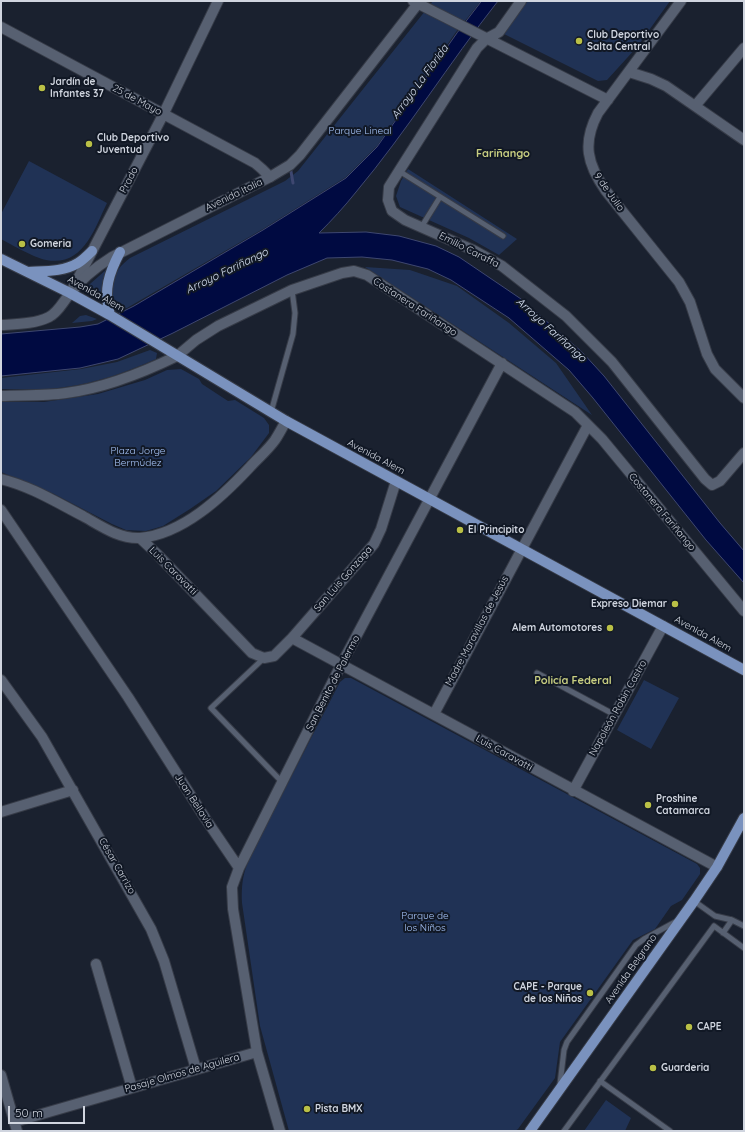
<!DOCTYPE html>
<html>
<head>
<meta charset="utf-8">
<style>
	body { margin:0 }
	#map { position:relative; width:745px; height:1132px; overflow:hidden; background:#1a212f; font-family:Quicksand,sans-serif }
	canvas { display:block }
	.frame { position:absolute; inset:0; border:2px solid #d0d5df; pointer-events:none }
	.scale { position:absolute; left:8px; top:1106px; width:77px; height:18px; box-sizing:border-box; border:2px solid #d0d5df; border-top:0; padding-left:5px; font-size:12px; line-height:14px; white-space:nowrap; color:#d0d5df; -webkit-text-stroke:3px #111825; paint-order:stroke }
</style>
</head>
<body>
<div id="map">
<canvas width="745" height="1132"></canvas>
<div class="frame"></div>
<div class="scale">50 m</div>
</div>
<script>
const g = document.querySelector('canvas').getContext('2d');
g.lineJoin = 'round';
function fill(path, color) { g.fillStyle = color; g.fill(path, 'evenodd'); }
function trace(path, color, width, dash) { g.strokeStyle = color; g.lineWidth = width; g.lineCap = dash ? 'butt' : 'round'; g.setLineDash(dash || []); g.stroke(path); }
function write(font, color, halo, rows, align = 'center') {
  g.font = font + ' Quicksand,sans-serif'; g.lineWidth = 4; g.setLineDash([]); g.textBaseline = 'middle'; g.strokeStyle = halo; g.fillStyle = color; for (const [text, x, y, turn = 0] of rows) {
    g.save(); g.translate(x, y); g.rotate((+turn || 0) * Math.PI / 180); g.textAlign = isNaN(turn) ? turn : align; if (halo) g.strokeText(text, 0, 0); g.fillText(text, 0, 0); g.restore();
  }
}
fill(new Path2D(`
	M433,1H481L456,32L377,146L346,177L263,229L127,308L117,310L113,307C109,284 111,273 130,258L285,181L298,171Z
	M528,1H670L637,47L607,80L598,81L504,34L521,9Z
	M29,161L107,203C94,230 83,267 46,260C35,258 12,245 1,239V214Z
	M408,169L517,239L499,255L469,238L400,207L396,196L401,181Z
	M365,267L410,270L457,286L509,323L556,363L592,415Z
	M107,269L102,301L90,294L87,289L90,284Z
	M86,315L97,319L92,321L72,323L80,316Z
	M150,350L157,353L156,359C127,372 96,383 65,387C44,391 22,389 1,389V378L81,369L117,362Z
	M181,369L199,379L202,384L228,401L235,400L264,418L269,425V433L251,457L216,491L190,509L163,526L146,531L126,530L112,524L54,494L1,472V402H44L98,394L145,380L167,370Z
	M345,678H351L697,864L700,868V874L682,900L671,906L655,929L633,940L560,1042L555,1078L518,1129L515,1131H289L260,1026L242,903C241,877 245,867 256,845L340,682Z
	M644,680L679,698L651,749L617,730Z
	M606,1100L631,1118L625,1131H584Z`), '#203255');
const water = new Path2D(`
	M482,1H498C449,63 407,131 356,192C344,207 332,220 319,233L366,232L399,236L436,246L459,257L521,299L582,352L604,376L720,523L744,551V583L706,540L593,398L569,370L509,318L451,280L428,269L392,260L362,257L327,258L287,275L173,333L118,359L80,368L1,376V334L80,327L98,324L134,306L263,230L346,178L377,147L457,33Z`);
fill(water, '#000a41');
trace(water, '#3e4770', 1);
trace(new Path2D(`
	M290,166L293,183`), '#3e4770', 3);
const lane = new Path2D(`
	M399,171L503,236
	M422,226L440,197
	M271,412L293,334L295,313L292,290
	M264,658L211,708L283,783
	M537,673L615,715
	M694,901L715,916L732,920L744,926
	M723,933L732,920
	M600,1081L670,1131
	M560,1084L564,1050L567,1042L636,945L644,939L677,921
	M564,1131L714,926L744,948`);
const street = new Path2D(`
	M413,1L608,100
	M521,1L499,32L486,39L477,48L399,171L389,187L388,200L392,211L405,220L473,250L502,266L566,316L612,362L705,479L712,485L720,481L744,453
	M681,1L598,113C582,143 587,164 606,191L679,282L690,302L707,354L715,369L744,398
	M1,27L255,163L262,169L270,177
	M629,72L651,79L666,86L744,140
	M695,106L744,48
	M73,288L163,115L218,1
	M177,356L196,340L218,326L292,290L342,273L354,271L367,275L575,412L602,439L744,611
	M1,479C30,486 56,502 83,516C101,526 119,539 140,538L157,554L252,653L264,658L274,656L292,638L374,544L381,529L396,481
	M1,510L128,697L205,818L239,868L232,887L233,909L257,1052L280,1131
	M140,538C183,534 222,497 250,467C258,458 268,450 275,440C279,434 282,428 286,421
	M292,638L717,867
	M1,680L42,737L151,929L164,961L196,1069
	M434,714L588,425
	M573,791L663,626
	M1,812L73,790
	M239,868L341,665L502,363
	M96,964L132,1088
	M14,1122L257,1052`);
const secondary = new Path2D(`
	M1,325C17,324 35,324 49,317C59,312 63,301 70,294C81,279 96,267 112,257L270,177L290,165L300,155L420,1
	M1,396C23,395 45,396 66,393C105,388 142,373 177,356
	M1,1075L17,1131`);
const primary = new Path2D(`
	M1,259L70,293L110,315L286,421L744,670
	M28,272C45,271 63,272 78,263C83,260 88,255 92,251
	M110,315C103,290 109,273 120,252
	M530,1131L694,901L717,867L744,818`);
trace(lane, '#363b47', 7);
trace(street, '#363b47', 12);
trace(secondary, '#363b47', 12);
trace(primary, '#363b47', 12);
trace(lane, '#576071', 5);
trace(street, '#576071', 10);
trace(secondary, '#576071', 10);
trace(primary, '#7a92be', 10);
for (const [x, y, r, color] of [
	[579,41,4,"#bac046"],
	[42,88,4,"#bac046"],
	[89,144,4,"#bac046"],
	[22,244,4,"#bac046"],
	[460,530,4,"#bac046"],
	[675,604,4,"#bac046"],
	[610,628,4,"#bac046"],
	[648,805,4,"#bac046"],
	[590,993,4,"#bac046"],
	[689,1027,4,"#bac046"],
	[653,1068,4,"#bac046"],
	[307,1109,4,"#bac046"]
]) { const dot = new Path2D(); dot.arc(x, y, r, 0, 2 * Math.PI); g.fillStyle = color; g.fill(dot); trace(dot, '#111825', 1.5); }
write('bold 10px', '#d0d5df', '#111825', [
	["Club Deportivo",587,35],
	["Salta Central",587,47],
	["Jardín de",50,82],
	["Infantes 37",50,94],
	["Club Deportivo",97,138],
	["Juventud",97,150],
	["Gomeria",30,244],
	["El Principito",468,530],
	["Expreso Diemar",667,604,"right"],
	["Alem Automotores",602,628,"right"],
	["Proshine",656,799],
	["Catamarca",656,811],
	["CAPE - Parque",582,987,"right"],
	["de los Niños",582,999,"right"],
	["CAPE",697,1027],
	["Guarderia",661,1068],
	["Pista BMX",315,1109]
], 'left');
write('10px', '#d0d5df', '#111825', [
	["25 de Mayo",137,100,28],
	["Prado",129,180,-62],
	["9 de Julio",609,192,55],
	["Avenida Italia",234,195,-26],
	["Emilio Caraffa",469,250,27],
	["Avenida Alem",96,294,29],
	["Costanera Fariñango",415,307,33],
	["Avenida Alem",376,457,28],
	["Costanera Fariñango",662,512,50],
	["Luis Caravatti",173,571,45],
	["San Luis Gonzaga",343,579,-49],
	["Madre Maravillas de Jesús",477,631,-62],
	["Avenida Alem",703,634,29],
	["San Benito de Palermo",333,683,-63],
	["Napoleón Robin Castro",618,708,-61],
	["Luis Caravatti",504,753,29],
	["Juan Bellavia",194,801,57],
	["César Carrizo",117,866,60],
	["Avenida Belgrano",631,969,-55],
	["Pasaje Olmos de Aguilera",182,1073,-16]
]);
write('10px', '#a7c4f8', '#111825', [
	["Parque Lineal",360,131],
	["Plaza Jorge",138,451],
	["Bermúdez",138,463],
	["Parque de",425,916],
	["los Niños",425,928]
]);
write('italic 11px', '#d8e2f4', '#111825', [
	["Arroyo La Florida",420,82,-54],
	["Arroyo Fariñango",227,271,-26],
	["Arroyo Fariñango",551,330,42]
]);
write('bold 11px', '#c8ce81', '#111825', [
	["Fariñango",503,154],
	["Policía Federal",573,681]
]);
</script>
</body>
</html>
